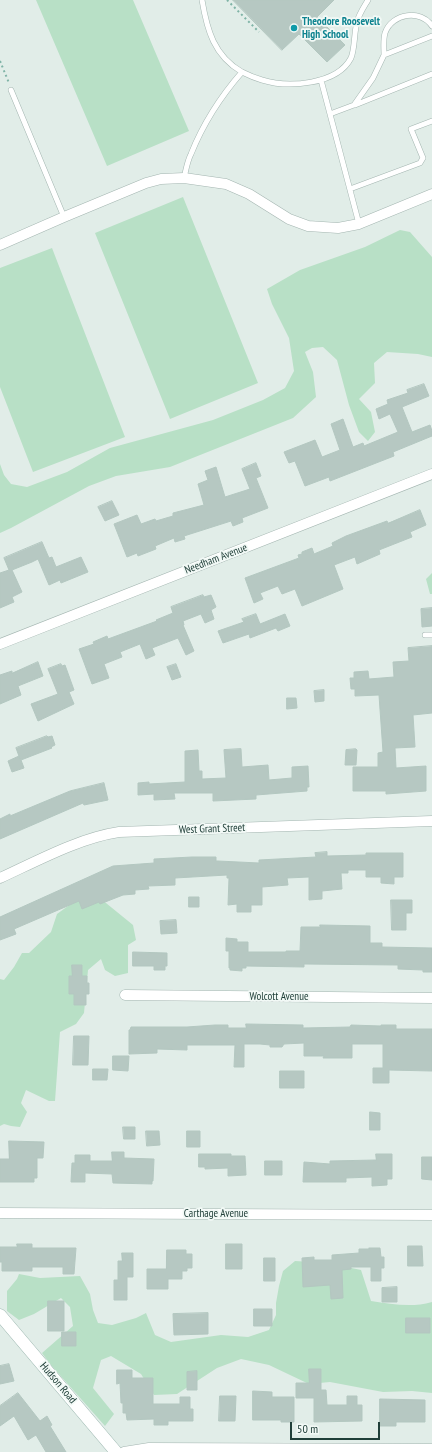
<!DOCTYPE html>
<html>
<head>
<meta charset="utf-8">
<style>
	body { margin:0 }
	#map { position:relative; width:432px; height:1452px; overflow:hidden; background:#e1ede8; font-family:"PT Sans Narrow",sans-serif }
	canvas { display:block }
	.scale { position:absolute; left:290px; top:1422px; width:90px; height:18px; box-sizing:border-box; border:2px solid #203f39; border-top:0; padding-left:5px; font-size:12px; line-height:14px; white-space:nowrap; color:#203f39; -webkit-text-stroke:3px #f2f9f6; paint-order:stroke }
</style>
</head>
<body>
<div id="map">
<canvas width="432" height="1452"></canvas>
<div class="scale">50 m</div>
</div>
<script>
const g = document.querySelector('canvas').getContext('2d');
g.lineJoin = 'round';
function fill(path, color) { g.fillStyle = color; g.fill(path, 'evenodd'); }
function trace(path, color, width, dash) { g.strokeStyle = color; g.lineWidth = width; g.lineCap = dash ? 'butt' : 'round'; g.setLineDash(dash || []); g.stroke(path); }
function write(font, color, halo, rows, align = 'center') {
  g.font = font + ' "PT Sans Narrow",sans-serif'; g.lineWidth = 3.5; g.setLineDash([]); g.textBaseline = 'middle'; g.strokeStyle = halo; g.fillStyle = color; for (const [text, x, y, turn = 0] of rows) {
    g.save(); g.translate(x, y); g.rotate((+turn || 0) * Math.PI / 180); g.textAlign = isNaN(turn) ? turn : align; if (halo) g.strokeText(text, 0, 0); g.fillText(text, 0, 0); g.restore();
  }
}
fill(new Path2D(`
	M36,0H133L189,131L107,166Z
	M183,197L258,383L170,419L95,233Z
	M400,230L410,232L432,257V357L418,354L387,352L374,363L375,383L359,399L371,412L375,432L368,441L359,432L349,405L337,360L323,347L312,348L305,352L313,372L316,397L293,418L170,467L116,476L89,486L11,528L0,533V464L4,475L11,484L27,487L67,472L110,448L213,420L263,400L285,388L294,371L289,338L272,304L267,289L300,270L365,247Z
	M52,248L125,437L33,472L0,387V268Z
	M432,573V594H430L426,579Z
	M90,890L133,925L136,940L128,945V973L115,976L105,970L101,959L88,970L84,1013L76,1024L60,1032L55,1101H49L26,1090L21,1103L27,1112L20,1127L11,1126L4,1124L0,1126V979L4,980L14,967L22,953H29L51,932L57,914Z
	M295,1261L328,1263L361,1270L371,1301C392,1304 411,1308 432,1302V1393L412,1391L383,1392L330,1382L309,1384L269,1365L241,1359L217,1368L177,1394L154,1395L141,1374L111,1356L101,1360L93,1388L114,1414L105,1426L50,1364L42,1353L73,1326L70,1307L61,1298L34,1314L19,1320L7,1311V1291L17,1279L19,1274L40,1278L80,1276L90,1294L93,1310L98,1323L112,1325L136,1318L146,1313L155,1335L171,1342L221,1335L248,1337L269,1330L276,1315V1303L279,1286L283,1271Z`), '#b8e0c6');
const building = new Path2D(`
	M233,0H334L317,17L345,45L327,62L299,34L282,50Z
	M424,384L429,396L402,407L412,432L430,425L432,431V436L393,452L394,456L330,481L329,477L305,486L295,461L289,463L284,452L315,440L322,457L340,450L331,424L343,419L353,447L363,443L364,446L398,432L390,414L379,419L376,409L388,404L387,400L408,393L407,390Z
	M256,463L261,476L256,478L268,508L242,518L243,522L233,526L231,521L184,536L185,539L175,542L174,538L155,546L156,549L138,556L137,553L127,557L114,524L137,515L141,524L155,519L156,521L173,516V513L204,505L198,484L208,480L205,471L216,467L225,497L250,489L242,469Z
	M112,501L119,515L105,521L98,507Z
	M420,510L426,525L410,532L412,537L379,550L380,554L357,564L355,557L334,565L343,589L302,606L295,589L282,594L278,586L260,593L263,599L254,603L245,578L299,558L298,555L302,554V552L312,548L314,554L333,546L332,543L346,536L387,521L388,523Z
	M42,542L49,558L52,557L56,567L81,557L88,572L61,583L60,580L49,585L38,559L32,562L12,570L22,592L12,597L14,602L0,608V573L9,570L4,558Z
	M203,595L204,597L211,595L216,607L211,610L214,619L205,623L201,614L183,621L184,625H183L194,651L186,655L178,638L152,648L155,655L146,659L140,644L120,652L122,657L104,664L109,678L92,684L79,649L94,644L93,642L107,636L108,639L157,621L156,620L173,613L171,607Z
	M432,608V626L422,627L421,609Z
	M256,614L260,624L285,614L290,626L278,631L276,628L250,638L249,634L223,643L218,631L244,622L242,619Z
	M432,646V713L413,715L415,747L395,748L396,768L426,766V791L386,794V791H353V767H378V753L383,752L379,695L355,696V689H351L350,678H354V672L368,671L369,679L394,677L393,662L409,661L408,648Z
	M38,662L43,676L18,686L21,695L0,704V675L12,671V673Z
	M61,664L62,666L65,665L74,690L69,692L74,704L38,721L31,704L58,694L48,669Z
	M176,664L181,677L172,680L167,667Z
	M324,690V701L315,702L314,691Z
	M287,698H296L297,708L287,709Z
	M47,736L48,737L52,736L55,745L51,747L52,748L21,760L24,768L12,772L8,761L19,756L20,759L16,748Z
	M241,749L242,767L268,765L269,780L292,778V767L308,766L309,787H307V791L256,795V799L213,801V793H174L175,799L154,800V794L138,795V783L149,782V784L185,782V751L198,750L199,771H202V779L226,778L224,750Z
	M356,749L357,750L356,765H345L346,750Z
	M104,783L108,800L84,805L83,803L0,839V819L10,814V816L70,791Z
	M327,852V856L366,855V853H403V877H394V884L381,883V877H366V870H348V873H341L342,889L322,891V899L309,900V877L287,878L288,885L262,887V905H251V912H237V904L228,905L229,878H227V875L175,878V885L148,886L149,889L135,890V894L123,895L100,904L99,902L82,909L79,901L14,929L16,934L0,940V917L113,866L154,863V859L192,857H216V861H218L259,863V860L316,857L315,853Z
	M189,897H199V907H189Z
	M391,900H412V913H406V930H392Z
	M176,920L177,933L161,934L160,921Z
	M320,925L370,926V943H382V947L432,948V972H423V970L398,969V965L304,964V967L246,966V968H242V971L230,970V968H229V951H226V938L237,939V942H248V952H286V951H300L301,927H320Z
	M133,952L167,953V966H165V970H154V966H133Z
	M72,965H82V976H87V983H89V994H86V1005H74V994H69V976H72Z
	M246,1024L303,1025V1028L350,1027L351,1025L381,1026V1025H396V1029H432V1071L389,1070V1083H373V1068H383V1044H352V1058H323L324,1056H304V1043L284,1044L282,1047H270V1045L260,1044H244V1067H234L235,1045H187V1050L157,1049V1053L129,1054V1030H130L131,1027H187L215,1025H228V1028H246Z
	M74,1036H89L88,1065H73Z
	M113,1056H129L128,1071L113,1070Z
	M93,1069H108L107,1080H93Z
	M280,1071H304V1088H280Z
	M370,1112L380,1113V1130H370Z
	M123,1127H135V1139H124Z
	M146,1131H159L160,1145L147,1146Z
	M187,1131H200V1147H187Z
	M9,1141L44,1142L43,1158H37V1178H34V1182H0V1159H9Z
	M112,1152H124V1158L154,1159L153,1181H152V1184L113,1183L112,1174L85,1173V1182H71L72,1163H75V1155H90V1161H112Z
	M199,1154H231V1156H245L246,1175L228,1176V1168L205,1169V1167H199Z
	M376,1154H392V1179H387V1185L372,1186V1177L346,1178V1182H303L304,1162L330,1164V1161L376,1160Z
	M422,1157H432V1180L422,1179Z
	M265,1161H282V1175H265Z
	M17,1244H32V1248H76L74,1274H63V1267H32V1271H2V1262H0V1247H17Z
	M226,1244H242V1269H226Z
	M408,1246H422L423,1266H408Z
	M369,1248H380L381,1257H384V1268H381V1281H371V1267H351V1269L342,1270L343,1298L331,1299L330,1285L303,1287L302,1258L314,1257V1260H332V1255L359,1253V1249H369Z
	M167,1250H186V1254H192V1268H187V1271H182V1279H168V1289H147V1269H166Z
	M122,1253H133V1277H127V1300H114V1280H118V1261H122Z
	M264,1258H275V1281H264Z
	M397,1287V1302H382V1288Z
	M48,1301H64V1331H48Z
	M254,1309H272V1326H254Z
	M208,1313V1334L174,1335L173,1314Z
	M406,1318H430V1333H406Z
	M62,1332H76V1346H62Z
	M9,1364L14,1381L0,1384V1366Z
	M309,1369H321V1390H326L327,1405H347V1396H357V1405H362V1421L314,1422V1398H296V1383H309Z
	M117,1370H132V1378H153V1404H180V1397H190V1409H193V1421H168V1425H154V1419L127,1420L126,1413H123V1403H121L120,1383L117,1384Z
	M197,1371V1390H187V1372Z
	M253,1391L272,1392V1397H294V1422H281V1420H253Z
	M18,1393L40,1421L47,1416L52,1425L50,1426L66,1452H46L36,1435L28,1440L14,1416L0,1426V1406Z
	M220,1396H236L235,1421H219Z
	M380,1399L425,1400V1422H396V1426H380Z`);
fill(building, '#b6c8c2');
trace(building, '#b3c7c0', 1);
const lane = new Path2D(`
	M432,26C421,9 392,13 385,33C383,40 384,48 384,55L432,36
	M242,72C248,75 255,78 262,80C288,88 337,85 351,58C355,49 354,32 357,22C359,14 364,7 368,0
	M321,80L359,224
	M11,90L64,217
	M355,105L432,74
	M330,114L354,105L373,78L384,55
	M184,178C186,170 187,162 191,154C203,124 221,96 242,72C214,56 207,30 202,0
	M350,189L420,163L423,158L411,129L432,121
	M425,635H432`);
const street = new Path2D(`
	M0,245L64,217L146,183L161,179L184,178L226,184L249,194L289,219L308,226L338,228L359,224L432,194
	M0,644L432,474
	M0,878C37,861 79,838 119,832L432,821
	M125,995L432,998
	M0,1213L432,1215
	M124,1452L149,1448L432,1449`);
const secondary = new Path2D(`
	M0,1315L116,1452`);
trace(lane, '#a3b5b0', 6);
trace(street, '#a3b5b0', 11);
trace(secondary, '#9fb9b2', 13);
trace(new Path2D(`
	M227,0L259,32
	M0,61L9,83`), '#7fb3a6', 2, [2, 3]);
trace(lane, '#fff', 5);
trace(street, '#fff', 10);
trace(secondary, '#fff', 12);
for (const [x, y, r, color] of [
	[294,28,4,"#0f9aa8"]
]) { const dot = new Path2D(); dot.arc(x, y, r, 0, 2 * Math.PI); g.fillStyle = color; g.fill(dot); trace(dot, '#f2f9f6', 1.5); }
write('bold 11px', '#0d838f', '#f2f9f6', [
	["Theodore Roosevelt",302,22],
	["High School",302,35]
], 'left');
write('11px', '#203f39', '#f2f9f6', [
	["Needham Avenue",216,559,-21],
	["West Grant Street",212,829,-2],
	["Wolcott Avenue",279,997],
	["Carthage Avenue",216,1214],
	["Hudson Road",58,1383,50]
]);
</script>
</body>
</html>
